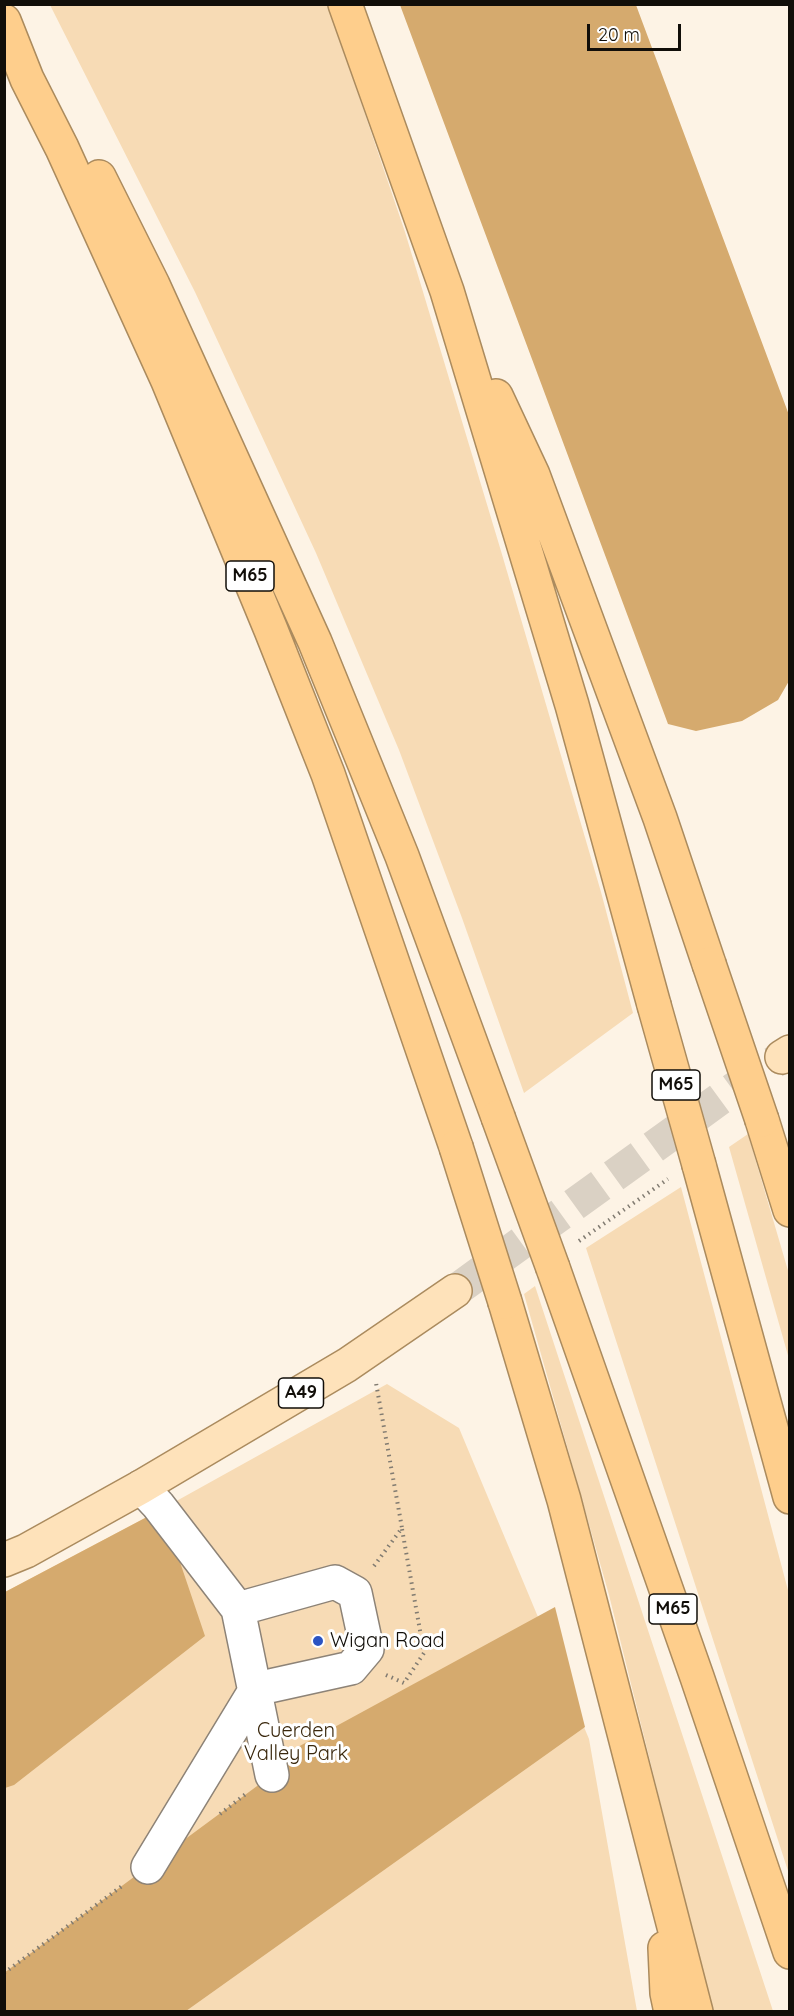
<!DOCTYPE html>
<html>
<head>
<meta charset="utf-8">
<style>
	body { margin:0 }
	#map { position:relative; width:794px; height:2016px; overflow:hidden; background:#fdf3e5; font-family:Quicksand,sans-serif }
	canvas { display:block }
	.frame { position:absolute; inset:0; border:6px solid #110e09; pointer-events:none }
	.scale { position:absolute; left:587px; top:24px; width:94px; height:27px; box-sizing:border-box; border:3px solid #110e09; border-top:0; padding-left:8px; font-size:18px; line-height:21px; white-space:nowrap; color:#110e09; -webkit-text-stroke:4px #fff; paint-order:stroke }
</style>
</head>
<body>
<div id="map">
<canvas width="794" height="2016"></canvas>
<div class="frame"></div>
<div class="scale">20 m</div>
</div>
<script>
const g = document.querySelector('canvas').getContext('2d');
g.lineJoin = 'round';
function fill(path, color) { g.fillStyle = color; g.fill(path, 'evenodd'); }
function trace(path, color, width, dash) { g.strokeStyle = color; g.lineWidth = width; g.lineCap = dash ? 'butt' : 'round'; g.setLineDash(dash || []); g.stroke(path); }
function write(font, color, halo, rows, align = 'center') {
  g.font = font + ' Quicksand,sans-serif'; g.lineWidth = 6; g.setLineDash([]); g.textBaseline = 'middle'; g.strokeStyle = halo; g.fillStyle = color; for (const [text, x, y, turn = 0] of rows) {
    g.save(); g.translate(x, y); g.rotate((+turn || 0) * Math.PI / 180); g.textAlign = isNaN(turn) ? turn : align; if (halo) g.strokeText(text, 0, 0); g.fillText(text, 0, 0); g.restore();
  }
}
fill(new Path2D(`
	M50,5H328L405,232L501,551L601,892L633,1013L524,1093L462,918L399,750L316,553L195,292Z
	M748,1134L789,1274V1359L729,1147Z
	M681,1187L789,1594V1874L586,1248Z
	M535,1286L773,2011H712L609,1595L524,1294Z
	M387,1384L459,1428L589,1739L637,2011L5,2012V1592L162,1509Z`), '#f7dbb5');
fill(new Path2D(`
	M400,5H636L789,415V681L778,700L742,721L696,731L668,724Z
	M162,1509L205,1636L14,1785L5,1788V1592Z
	M555,1607L585,1727L186,2011H5L4,1973L272,1775L296,1748Z`), '#d5aa6e');
trace(new Path2D(`
	M455,1291L739,1085L782,1057`), '#dad1c4', 33, [33, 16]);
const minor = new Path2D(`
	M141,1487L158,1505L238,1609L272,1775
	M148,1867L256,1689L351,1668L367,1649L355,1593L335,1582L238,1609`);
const major = new Path2D(`
	M782,1057L790,1052
	M4,1560L26,1551L141,1487L347,1365L455,1291`);
const highway = new Path2D(`
	M345,4L447,291L572,705L654,1005
	M4,21L27,79L62,148L168,381L271,630L328,774L456,1147
	M99,177L153,285L315,642L402,856L498,1117
	M496,396L533,475L660,818L709,964
	M762,1120L790,1210
	M699,1165L790,1497
	M553,1268L697,1677L790,1952
	M505,1302L564,1500L696,2012
	M665,1948L667,1993L671,2012`);
trace(minor, '#8d8377', 36);
trace(major, '#ab8b5e', 36);
trace(highway, '#ab8b5e', 36);
trace(new Path2D(`
	M579,1241L668,1179
	M374,1566L402,1528L376,1383
	M386,1675L404,1683L424,1653L402,1529
	M220,1814L247,1793
	M4,1973L122,1886`), '#817b71', 4, [1.5, 4.5]);
trace(minor, '#fff', 33);
trace(major, '#fee2ba', 33);
trace(highway, '#fece8c', 33);
const highwayBridge = new Path2D(`
	M709,964L762,1120
	M654,1005L699,1165
	M498,1117L553,1268
	M456,1147L505,1302`);
trace(highwayBridge, '#ab8b5e', 36, []);
trace(highwayBridge, '#fece8c', 33);
for (const [x, y, r, color] of [
	[318,1641,6,"#2b54c3"]
]) { const dot = new Path2D(); dot.arc(x, y, r, 0, 2 * Math.PI); g.fillStyle = color; g.fill(dot); trace(dot, '#fff', 2); }
for (const [x, y, w] of [
	[250,576,48],
	[676,1085,48],
	[301,1393,45],
	[673,1609,48]
]) { const box = new Path2D(); box.roundRect(x - w / 2, y - 15, w, 30, 4.5); g.fillStyle = '#fff'; g.fill(box); trace(box, '#110e09', 1.5); }
write('bold 18px', '#110e09', null, [
	["M65",250,576],
	["M65",676,1085],
	["A49",301,1393],
	["M65",673,1609]
]);
write('20px', '#110e09', '#fff', [
	["Wigan Road",330,1641]
], 'left');
write('20px', '#3a280d', '#fff', [
	["Cuerden",296,1731],
	["Valley Park",296,1754]
]);
</script>
</body>
</html>
